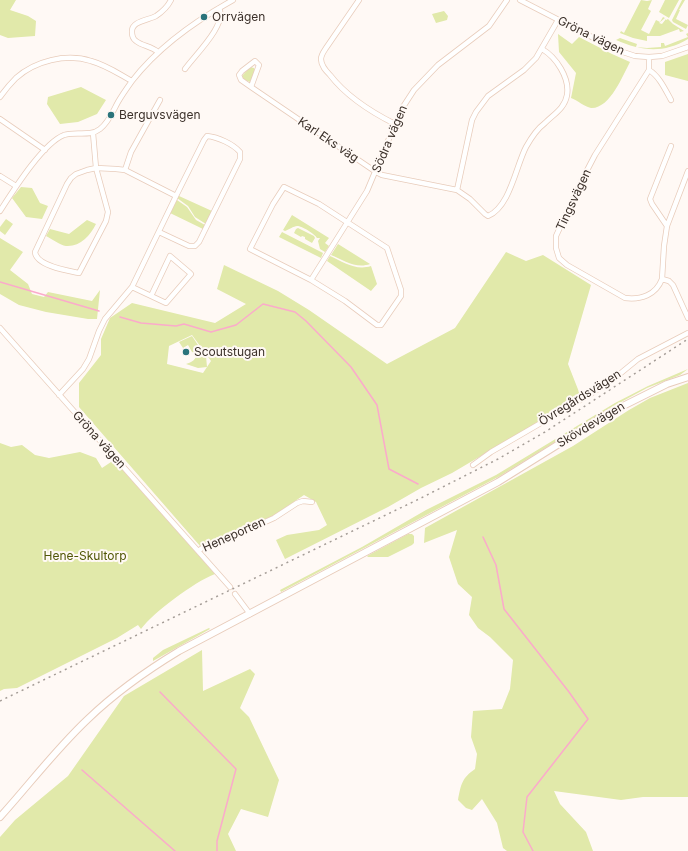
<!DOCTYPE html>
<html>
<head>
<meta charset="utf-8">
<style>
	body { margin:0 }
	canvas { display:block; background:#fff9f5 }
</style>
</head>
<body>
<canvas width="688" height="851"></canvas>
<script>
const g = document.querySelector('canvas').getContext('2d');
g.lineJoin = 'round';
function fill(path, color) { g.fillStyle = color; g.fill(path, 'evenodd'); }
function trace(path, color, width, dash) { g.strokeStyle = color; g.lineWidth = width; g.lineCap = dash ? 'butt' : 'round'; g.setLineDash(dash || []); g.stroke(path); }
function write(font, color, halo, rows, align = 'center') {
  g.font = font + ' Inter,sans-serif'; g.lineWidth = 4; g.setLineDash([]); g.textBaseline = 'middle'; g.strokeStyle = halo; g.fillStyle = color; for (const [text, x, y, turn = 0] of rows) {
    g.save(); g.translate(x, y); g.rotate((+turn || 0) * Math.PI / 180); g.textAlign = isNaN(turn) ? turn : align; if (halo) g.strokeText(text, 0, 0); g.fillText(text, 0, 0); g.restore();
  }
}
fill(new Path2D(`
	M0,0H16L10,10L28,16L36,21L35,36L8,38L0,35Z
	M641,0L647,1L652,0L648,9L651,11L641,30L649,34L656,20L660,22L663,17L665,18L659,23L662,24L666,19V20L668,19L673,24L684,31L680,32L679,29L660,36H647V41L633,38L620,33L621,31L624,33Z
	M665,0H679L669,18L659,12Z
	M682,0H685L679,10H680L676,19L688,25L686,29L673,22L672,20Z
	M444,11L448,16L447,20L436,23L432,14Z
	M688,33V39C663,54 641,51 616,40L620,38L637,44L636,47L647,48L661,47V43H664L665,46L688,37L686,34Z
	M558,34L572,44L579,37L612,54L630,62C623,75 610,109 591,108C585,107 577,100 571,98L576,73L559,52Z
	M688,54V81L665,75V62Z
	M250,67L254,68L255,71L250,82L243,79L242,76Z
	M81,87L106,100L97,114L78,122L60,124L47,104L48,97Z
	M21,187L32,188L40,203L48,206L42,219L26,217L12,198Z
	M179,196L212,211L206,224L195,217L188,206L177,198Z
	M177,200L187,207L196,220L205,225L203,229L170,213Z
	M292,215L329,238L325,243L329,246L325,252L320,249L318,241L320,238H317C315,234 302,226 297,226C294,226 288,230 285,231L283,230Z
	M6,219L13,224L5,235L0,231V227Z
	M87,220L96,224C90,236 80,247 66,246C60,245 52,239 46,236L50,229L69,234Z
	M298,228L314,236L315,238L312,243L305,239V237L302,236L301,237L294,233L296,229Z
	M282,232L323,253L321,258L279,237Z
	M0,238L23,252L10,270L28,284L32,294L44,297L48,292L92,301L100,290L97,319H88L46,312L19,305L0,294Z
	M338,244L370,264C356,269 343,260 331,255Z
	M506,252L526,261L543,255L591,285L568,364L581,397L452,473L421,488L388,507L285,559L276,540L287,535L319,530L327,525L316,502L304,495L273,516L200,546L79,407V383L101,355V339L110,318L132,303L215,323L246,304L217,289L224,265L278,291L309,310L387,364L455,328ZM192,335L211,361L203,373L167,364L169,346Z
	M330,256C343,262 356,271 371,266L377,284L371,291L327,261Z
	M192,336L200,348L195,353L192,352L188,345L183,348L179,342Z
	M201,349L206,356L207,367L198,368L186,364C192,362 196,360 197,353Z
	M688,369L680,375L647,388L610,408L500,476L281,592L280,590L362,547L426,510L496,475L615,403L648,386Z
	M688,383V797H643L621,800L554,791L560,804L586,832L593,851H507L503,848L497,823L482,799L472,810L466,808L458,800C461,784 462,778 475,769L477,754L471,737L473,711L502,709L510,689L513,660L490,637L478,628L469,615L472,597L458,584L449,557L457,530L424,543L425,528L573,446L629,410L650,398Z
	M0,443L11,447L22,445L35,455L49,458L80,452L96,458L102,468L114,460L215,574C194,582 154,612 141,629L138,625L117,638L17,688L4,689L0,691Z
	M408,534H412L414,536V543L412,545L388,557H368L367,556Z
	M209,628L210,629L153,661V658L163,650Z
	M202,650L203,691L250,669L255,674L240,708L249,717L279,780L268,817L241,809L228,834L236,851H0V837L15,820L68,776L124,696Z`), '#e1e9aa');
trace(new Path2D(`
	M0,282L99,311
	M120,317L141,323L176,326L184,324L211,332L236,325L263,304L295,312L306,321L351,367L377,405L389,469L418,484
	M483,537L496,565L504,609L569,692L588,719L527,797L523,832L533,851
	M160,692L236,769L217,841V851
	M82,770L175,851`), '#fbaacb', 1.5);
const street = new Path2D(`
	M359,0L326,48C324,51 321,55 321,59C321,66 326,71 330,75C347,97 371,112 395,124
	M520,0L617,50L635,56L649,57L662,56L688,47
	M542,49C556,57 570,78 567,95C565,108 554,114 545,123C537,129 531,138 526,147C516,166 510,207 488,216L485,214L470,199L457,190L472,120L476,112L488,96L524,70L536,58L558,20
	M158,52C151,46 142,46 136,41C133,39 132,35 132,32C131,21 149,20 156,16C162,12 168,6 171,0
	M649,57V70L595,155L582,180L556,236V248L559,258L567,265L625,298C641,300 656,295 662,279
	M185,69C194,56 228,24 219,8
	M649,70C659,76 665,89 671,100
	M251,87L241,80L239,75L242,71L255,61L259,65L251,87L376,172L382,175L457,190
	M0,97C5,90 10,84 16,78C35,61 66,53 91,61C106,65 119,74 132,81
	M0,119L45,150
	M125,170L131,152L160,100
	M688,171L667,226L664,246L662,279L669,281L673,285L688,318
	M0,176L16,186
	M284,187L319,204L387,248L401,290V296L381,325H377L345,301L311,280L250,249L273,204Z
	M0,211C13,191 43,143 64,135C76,131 90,137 100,129C109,122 113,111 118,102C122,95 127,88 132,81C159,46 195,21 233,0
	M667,226L652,204L650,199L671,146
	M159,232L189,246H195L199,242L240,159V152C233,144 218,137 207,136L204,140L176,196
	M311,280L367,191L401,110L414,90L438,65L489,26L507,0
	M132,287L166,303L191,274L190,273L170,256L151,296
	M0,328L230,587
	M59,395L83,369L89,359L99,331L105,319L132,287L176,196L125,170L116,169L96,168L87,170L76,174L71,178L67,184L35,252C36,266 69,271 79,273L106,221L108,212L96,168L93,133
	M473,465L491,452L589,395L616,377L638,359L688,333
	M198,551L205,546L254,527L274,518L297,503L303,501L312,502
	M235,594L250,614`);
const secondary = new Path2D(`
	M0,817C29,785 56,749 88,719C115,693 146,671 179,651L498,482L607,414L667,384L688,377`);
trace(street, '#e8ccbb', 6);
trace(secondary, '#e8ccbb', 8);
trace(street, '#fff', 4.5);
trace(secondary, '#fff', 6);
trace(new Path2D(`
	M0,701L419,499L498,459L545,432L688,339`), '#a59d97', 1.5, [2, 4]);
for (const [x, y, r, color] of [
	[204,17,4,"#2b747b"],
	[111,115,4,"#2b747b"],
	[186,352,4,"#2b747b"]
]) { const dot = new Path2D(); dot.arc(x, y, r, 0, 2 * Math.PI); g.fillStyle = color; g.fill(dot); trace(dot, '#fff9f5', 1.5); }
write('12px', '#3c312a', '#fff9f5', [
	["Orrvägen",212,17],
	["Berguvsvägen",119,115],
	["Scoutstugan",194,352]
], 'left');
write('12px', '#3c312a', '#fff9f5', [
	["Gröna vägen",591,36,26],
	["Södra vägen",390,139,-67],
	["Karl Eks väg",328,140,34],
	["Tingsvägen",574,200,-65],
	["Övregårdsvägen",580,398,-32],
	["Skövdevägen",591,425,-31],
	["Gröna vägen",99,440,48],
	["Heneporten",234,535,-24]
]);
write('12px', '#515706', '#fff9f5', [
	["Hene-Skultorp",85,556]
]);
</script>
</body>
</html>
